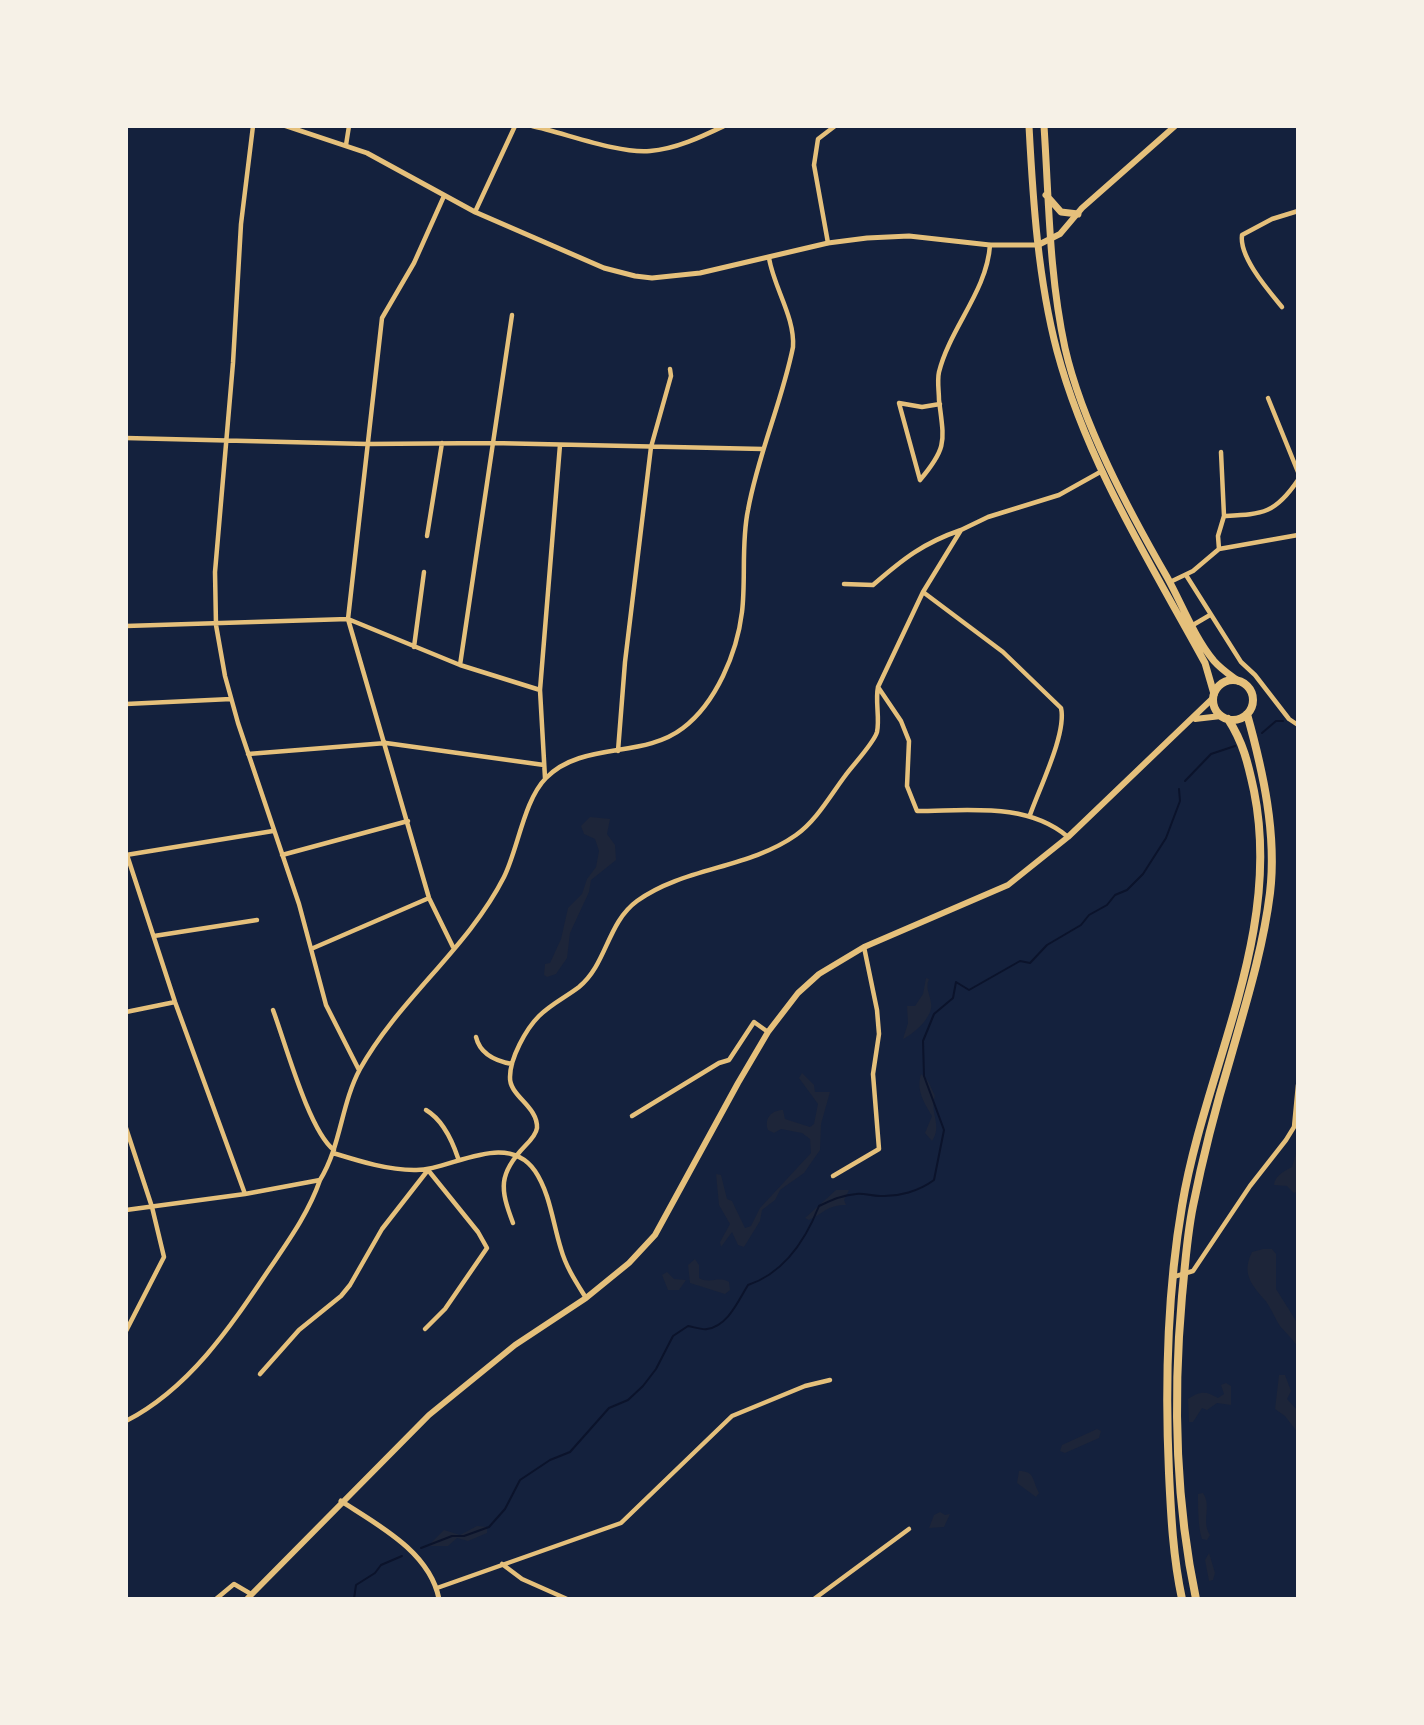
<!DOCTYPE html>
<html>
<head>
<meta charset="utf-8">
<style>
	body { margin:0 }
	#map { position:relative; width:1424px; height:1725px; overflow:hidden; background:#14213d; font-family:"Nunito Sans",sans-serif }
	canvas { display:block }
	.frame { position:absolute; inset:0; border:128px solid #f6f1e7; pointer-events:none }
</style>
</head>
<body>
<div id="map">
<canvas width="1424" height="1725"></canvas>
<div class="frame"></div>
</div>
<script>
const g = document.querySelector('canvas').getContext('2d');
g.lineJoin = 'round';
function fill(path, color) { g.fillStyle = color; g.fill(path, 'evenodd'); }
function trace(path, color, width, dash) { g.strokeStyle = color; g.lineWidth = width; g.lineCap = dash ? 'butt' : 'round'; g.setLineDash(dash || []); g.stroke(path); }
fill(new Path2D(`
	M590,817L610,819L607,834L615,845L616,860L591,880L589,892L570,933L567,958L556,974L547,977L544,975L545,964L550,963L561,939L568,908L582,894L587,879L596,867L599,851L595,839L584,834L581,826Z
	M926,978L929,979C925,988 930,994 931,1003C934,1016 914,1034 903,1039L908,1023L907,1006H915L923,994Z
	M802,1073L814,1085L815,1092H830L821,1124L820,1150L804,1173L780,1190L775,1200L762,1210L760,1221L744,1247L738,1245L732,1232L721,1247L720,1242L730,1224L719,1205L716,1174L721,1175L727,1199L732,1201L745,1228L751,1226L760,1208L811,1153L810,1139L802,1133L781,1129L774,1133L768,1130C764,1119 771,1110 783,1110L785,1119L810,1127L814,1124L818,1104L799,1078Z
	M921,1074L928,1081L935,1096C929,1113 943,1125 932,1141L925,1133L932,1116C924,1102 916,1091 921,1074Z
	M1298,1146V1191L1294,1193L1287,1186L1274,1185C1275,1175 1285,1171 1292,1167Z
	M836,1190H849L844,1200L846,1205C830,1204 823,1213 809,1220L805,1218Z
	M1263,1249H1272L1276,1254V1289L1298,1324V1348C1294,1340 1286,1333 1280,1326C1274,1317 1270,1305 1263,1298C1250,1283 1242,1272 1252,1252Z
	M695,1259L699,1265V1278C709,1284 719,1276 729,1282L730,1290L725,1294L690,1283L688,1265Z
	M667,1272L674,1279L686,1280L679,1290H668L662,1275Z
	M1279,1375H1285L1291,1391L1287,1399L1298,1411V1433L1285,1416L1275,1409Z
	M1226,1383L1231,1386V1405L1217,1403L1207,1410L1202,1408L1193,1422H1189L1188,1399C1201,1391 1205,1391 1218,1398L1224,1394L1221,1385Z
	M1097,1429L1101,1431L1099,1438L1065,1453L1060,1451L1062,1445Z
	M1019,1471C1035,1471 1032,1480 1039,1493L1036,1497L1017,1483Z
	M1203,1493C1212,1506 1201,1521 1210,1535L1207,1540L1202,1539C1198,1527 1198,1508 1198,1494Z
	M940,1512L945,1515L950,1514L944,1527L929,1528L934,1515Z
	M477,1526L487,1527V1533L468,1541L457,1538L448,1546H428L444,1530L460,1535Z
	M1209,1553L1215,1573L1213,1580L1209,1581L1205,1560Z`), '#1d2539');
trace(new Path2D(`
	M1297,715L1298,714
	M1262,733L1276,721H1283
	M1185,781L1211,754L1235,746
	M421,1548L452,1536H464L489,1527L505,1509L520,1480L550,1460L570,1452L609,1408L628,1400L643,1386L656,1369L673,1336L688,1326C694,1327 702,1330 707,1329C728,1326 738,1301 748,1285C784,1273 806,1239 819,1206C831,1200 842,1195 856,1194C864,1193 871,1196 880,1196C899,1197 919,1191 934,1180L944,1130L924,1076L923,1041L934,1014L953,998L956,982L969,990L1020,961L1030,963L1047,945L1081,925L1089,915L1107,905L1115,895L1127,890L1143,874L1166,838L1180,801L1179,789
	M354,1599L356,1585L375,1573L381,1565L402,1556`), '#0b132b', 2);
trace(new Path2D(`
	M253,126L241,224L233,363L215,572L216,625L225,676L238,723L299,904L326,1005L359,1070
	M532,126C565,133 619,154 650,151C676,149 701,137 724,126
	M346,145L349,126
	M444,196L414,263L382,318L348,619L429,898L453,947
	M475,212L515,126
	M828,243L814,165L818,139L835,126
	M1282,307C1268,290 1239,257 1242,235L1272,219L1298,211
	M1268,398L1298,472
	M126,438L367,444L492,443L763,449
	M920,480C948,447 944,441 939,400C939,391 937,381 939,372C950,328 987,291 990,245
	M920,480L899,403L922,407L940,404
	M1224,516C1263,514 1275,514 1298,480
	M427,536L442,443
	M1219,549L1218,536L1224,516L1221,452
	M1186,575L1241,662L1255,675L1289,719L1298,725
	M1170,582L1193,571L1219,549L1298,535
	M844,584L873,585C903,559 923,543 961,530
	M923,592L1003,652L1061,708C1067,733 1039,789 1030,815
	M1193,625L1210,615
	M126,626L348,619L460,665L540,690
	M414,647L424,572
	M460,665L512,315
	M878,687L901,721L909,741L907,786L917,811C968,811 1027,802 1068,837
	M126,704L231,699
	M618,751L625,662L651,447L671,376L670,369
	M248,754L386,743L544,765
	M545,778L540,690L560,445
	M126,855L273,831
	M127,855L175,1002L245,1194
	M282,855L408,821
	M154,936L257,920
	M311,949L429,898
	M273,1010C285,1042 309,1131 334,1150
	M126,1012L175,1002
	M476,1037C480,1054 495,1061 512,1064
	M426,1110C443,1120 452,1140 458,1158
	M632,1116L719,1063L729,1060L754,1022L768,1032
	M126,1128L152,1207L164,1257L126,1331
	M333,1153C359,1161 387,1170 414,1170C448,1172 506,1129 535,1171C550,1193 553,1224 561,1249C566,1267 576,1282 586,1298
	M833,1176L879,1149L873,1074L879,1034L877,1010L864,947
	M126,1210L245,1194L320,1180C341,1146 341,1104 360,1069C399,999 468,948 504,877C518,849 524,800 546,778C582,741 643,759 683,728C716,703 737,653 742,612C746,579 741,543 748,510C758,454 782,402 793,347C795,317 774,288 769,258
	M513,1223C500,1189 498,1174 525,1146C530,1141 536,1135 537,1128C538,1106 509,1096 510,1077C510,1058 526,1029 539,1016C551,1004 566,997 579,987C607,964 607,923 637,901C684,867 748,869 796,835C816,821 830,796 845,776C852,766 874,743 877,732C880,718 875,701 878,687L923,592L961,530L988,517L1059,495L1102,471
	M1173,1277L1193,1271L1250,1186L1286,1140L1294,1127L1298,1085
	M260,1374L299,1330L341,1296L350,1285L382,1229L428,1170L478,1232L487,1248L445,1309L425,1329
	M126,1421C190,1388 231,1326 270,1268C289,1240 309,1212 320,1180
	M502,1564L522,1579L567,1599
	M437,1588L621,1523L732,1416L805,1386L830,1380
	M216,1599L234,1584L251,1594
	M814,1599L909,1529`), '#e5c07b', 4.5);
trace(new Path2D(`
	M286,126L367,153L475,212L604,268L635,276L652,278L700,273L828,243L867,238L909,236L990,245H1038
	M341,1501C378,1525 430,1552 439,1599`), '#e5c07b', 5);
trace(new Path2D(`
	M1038,245L1060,234L1082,208L1175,126
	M1195,719L1221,716
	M247,1599L429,1415L515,1345L586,1298L629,1263L655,1235L738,1083L768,1032L798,993L819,974L864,947L1008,885L1068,837L1213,698`), '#e5c07b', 6);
trace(new Path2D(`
	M1029,126C1033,201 1038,279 1057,351C1087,463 1150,562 1205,663L1214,694
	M1044,126C1049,201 1049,274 1065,348C1082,423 1129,511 1167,577C1182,604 1194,637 1214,661C1221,669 1230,675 1238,681
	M1046,195L1061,212L1078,214`), '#e5c07b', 7);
trace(new Path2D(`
	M1213 700a20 20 0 1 1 40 0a20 20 0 1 1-40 0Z
	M1182,1599C1173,1557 1171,1515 1169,1473C1165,1385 1167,1294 1182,1206C1205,1068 1283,934 1254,791C1248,763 1243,742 1228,719
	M1196,1599C1175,1499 1173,1397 1182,1296C1185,1266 1187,1235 1193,1206C1203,1156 1216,1106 1231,1056C1246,1003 1263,949 1270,893C1277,834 1263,771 1247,714`), '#e5c07b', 8);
</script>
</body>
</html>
